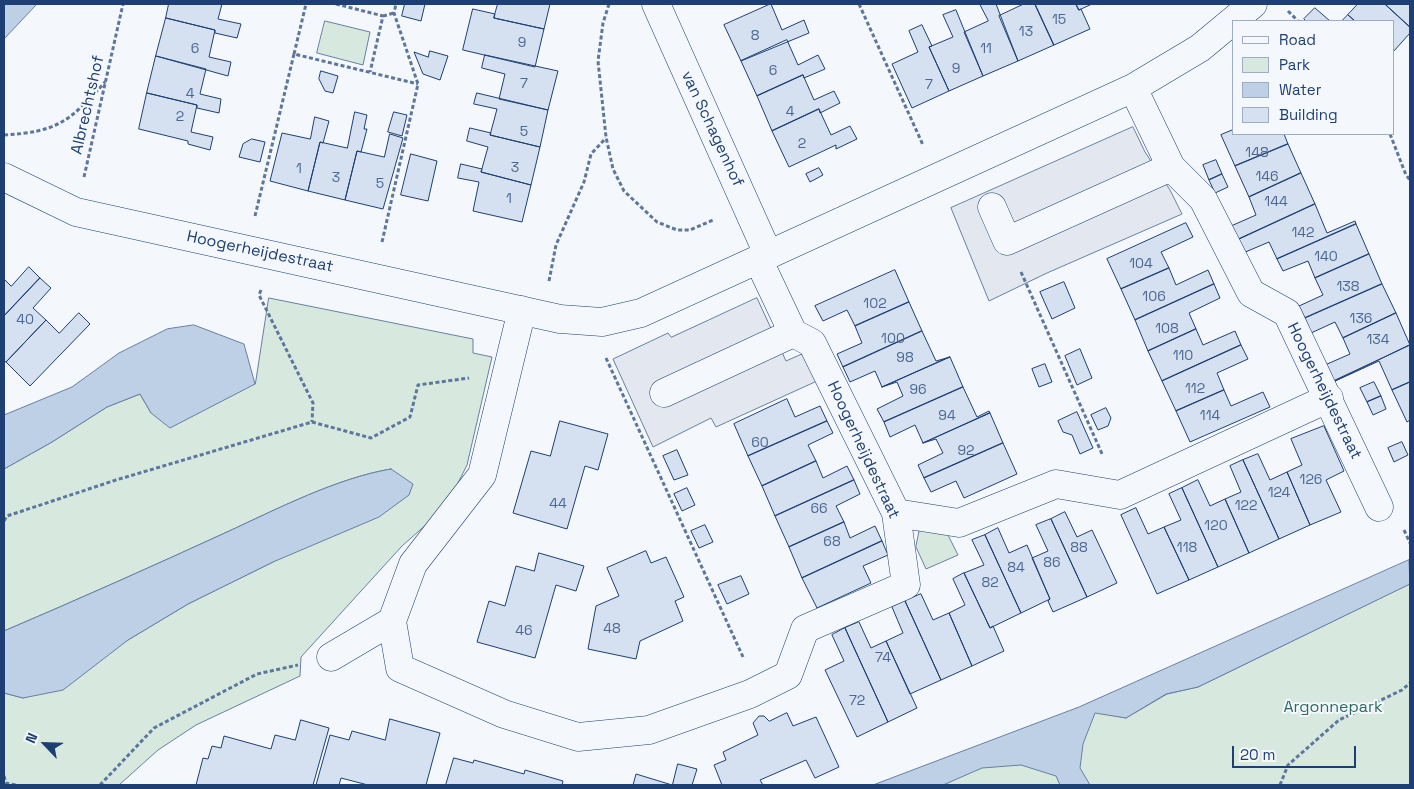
<!DOCTYPE html>
<html>
<head>
<meta charset="utf-8">
<style>
	body { margin:0 }
	#map { position:relative; width:1414px; height:789px; overflow:hidden; background:#f4f7fb; font-family:"Space Grotesk",sans-serif }
	canvas { display:block }
	.frame { position:absolute; inset:0; border:5px solid #1d3f73; pointer-events:none }
	.legend { position:absolute; left:1232px; top:20px; width:162px; height:115px; box-sizing:border-box; background:#f4f7fb; border:1px solid #9eadc5; margin:0; padding:6px 9px; list-style:none; font-size:15px; color:#1d3f73 }
	.legend li { display:flex; align-items:center; gap:10px; height:25px }
	.legend b { width:25px; border:1px solid #9eadc5 }
	.north { position:absolute; left:20px; top:719px; width:50px; height:50px; -webkit-text-stroke:4px #f4f7fb; paint-order:stroke; rotate:294deg; font-size:14px; font-weight:700; line-height:20px; text-align:center; color:#1d3f73 }
	.north::after { content:''; display:block; margin:auto; width:18px; height:22px; background:#1d3f73; clip-path:polygon(50% 0,100% 100%,50% 72%,0 100%) }
	.scale { position:absolute; left:1232px; top:746px; width:124px; height:22px; box-sizing:border-box; border:2px solid #1d3f73; border-top:0; padding-left:6px; font-size:15px; line-height:18px; white-space:nowrap; color:#1d3f73; -webkit-text-stroke:4px #f4f7fb; paint-order:stroke }
</style>
</head>
<body>
<div id="map">
<canvas width="1414" height="789"></canvas>
<div class="frame"></div>
<ul class="legend">
<li><b style="height:6px;background:#f4f7fb"></b>Road</li>
<li><b style="height:14px;background:#d7e8df"></b>Park</li>
<li><b style="height:14px;background:#bed0e5"></b>Water</li>
<li><b style="height:14px;background:#d5e0f0"></b>Building</li>
</ul>
<div class="north">N</div>
<div class="scale">20 m</div>
</div>
<script>
const g = document.querySelector('canvas').getContext('2d');
g.lineJoin = 'round';
function fill(path, color) { g.fillStyle = color; g.fill(path, 'evenodd'); }
function trace(path, color, width, dash) { g.strokeStyle = color; g.lineWidth = width; g.lineCap = dash ? 'butt' : 'round'; g.setLineDash(dash || []); g.stroke(path); }
function write(font, color, halo, rows, align = 'center') {
  g.font = font + ' "Space Grotesk",sans-serif'; g.lineWidth = 4; g.setLineDash([]); g.textBaseline = 'middle'; g.strokeStyle = halo; g.fillStyle = color; for (const [text, x, y, turn = 0] of rows) {
    g.save(); g.translate(x, y); g.rotate((+turn || 0) * Math.PI / 180); g.textAlign = isNaN(turn) ? turn : align; if (halo) g.strokeText(text, 0, 0); g.fillText(text, 0, 0); g.restore();
  }
}
const green = new Path2D(`
	M325,21L370,32L363,65L317,53Z
	M269,298L473,339V353L492,357L467,465L446,507L402,546L301,657L300,676L196,725L158,750L119,785H4V693L23,698L128,640L188,604L273,562L391,469C337,478 277,509 227,532C153,566 79,599 4,631V469L52,442L107,407L140,394L151,413L255,384Z
	M921,523L946,531L958,555L926,569L916,547Z
	M1410,584V785H943L1095,712L1126,718L1167,694L1198,687Z`);
fill(green, '#d7e8df');
trace(green, '#687fa3', 1);
const parking = new Path2D(`
	M1133,127L1145,152L1170,190L1182,214L1047,273L989,301L951,208Z
	M757,298L786,361L804,353L817,381L716,427L711,418L653,447L613,359L668,333L671,337Z`);
fill(parking, '#e3e8f0');
trace(parking, '#687fa3', 1);
const water = new Path2D(`
	M4,4H37L4,39Z
	M194,325L244,344L255,384L170,428L151,413L140,394L107,407L52,442L4,469V415L72,387L119,353L167,329Z
	M391,469L413,484L409,495L379,517L273,562L188,604L128,640L63,690L23,698L4,693V631C79,599 153,566 227,532C277,509 337,478 391,469Z
	M1409,560L1410,584L1198,687L1166,694L1126,718L1095,713L1083,744L1080,768L1090,785H1060L1056,776L1021,765L982,768L943,785H873L1079,707Z`);
fill(water, '#bed0e5');
trace(water, '#687fa3', 1);
const building = new Path2D(`
	M169,4H222L218,19L241,24L237,38L215,33V30L166,18Z
	M405,4H425L421,21L402,16Z
	M498,4H550L544,29L494,18Z
	M771,4L782,30L804,20L809,33L741,61L724,25Z
	M980,4H996L1018,61L983,76L964,32L988,21Z
	M1024,4H1035L1054,45L1018,61L999,16Z
	M1035,4H1076L1079,10L1081,9L1090,29L1054,45Z
	M1076,4H1092L1079,10Z
	M1358,4H1385L1410,27V33L1393,52V21H1355L1348,15Z
	M1385,4H1410V27Z
	M1315,8L1330,21H1306L1304,19Z
	M473,9L495,14L494,18L544,29L535,67L463,50Z
	M956,10L983,76L949,91L929,47L953,37L943,15Z
	M1348,15L1355,21H1342Z
	M166,18L215,30L209,57L231,62L228,76L156,56Z
	M922,25L932,46L929,47L949,91L912,108L892,64L918,52L909,31Z
	M787,40L798,65L818,55L825,69L804,78L803,75L757,96L741,61Z
	M430,51L448,56L440,80L423,74L414,52L428,57Z
	M485,55L558,71L548,110L499,99L505,74L482,68Z
	M156,56L206,69L200,94L221,99L219,113L197,108V105L147,93Z
	M321,71L338,76L333,93L325,91L319,79Z
	M803,75L814,100L834,91L840,103L820,113L819,109L772,131L757,96Z
	M147,93L197,105L191,132L213,137L210,150L188,144V141L139,129Z
	M477,93L548,110L540,147L490,135L497,109L474,104Z
	M819,109L831,135L850,126L857,139L836,149V145L789,167L772,131Z
	M355,112L367,115L364,129H367L361,152L357,151L345,200L308,191L320,142L347,148Z
	M394,112L407,115L402,136L388,132Z
	M315,117L329,121L323,143L320,142L308,191L270,181L282,133L310,139Z
	M470,128L491,133L490,135L540,147L531,185L481,172L488,147L467,141Z
	M1233,130V134H1284L1288,144L1235,166L1221,135Z
	M390,134L403,138L383,209L345,200L357,151L384,157Z
	M252,139L265,142L260,162L239,157L243,144Z
	M1288,144L1301,173L1249,197L1235,166Z
	M411,154L437,161L428,201L401,195Z
	M1216,160L1222,174L1209,180L1203,165Z
	M461,164L482,169L481,172L531,185L522,222L473,211L479,182L458,178Z
	M819,168L823,175L810,182L806,174Z
	M1301,173L1315,204L1237,240L1231,226L1256,215L1249,197Z
	M1222,174L1228,187L1215,193L1209,180Z
	M1315,204L1327,233L1355,221L1356,224L1277,259L1269,242L1243,253L1237,240Z
	M1186,223L1193,237L1161,252L1169,268L1121,289L1107,259Z
	M1356,224L1369,254L1315,278L1308,261L1283,271L1277,259Z
	M1369,254L1382,284L1305,318L1299,306L1323,295L1315,278Z
	M29,267L40,278L4,316V279L11,286Z
	M1169,268L1176,285L1208,270L1214,284L1135,320L1121,289Z
	M895,270L909,302L855,326L847,310L823,321L815,306Z
	M40,278L51,288L33,308L46,320L6,362L4,361V316Z
	M1064,282L1075,308L1052,319L1040,292Z
	M1214,284L1220,298L1189,313L1196,329L1148,351L1135,320Z
	M1382,284L1396,313L1343,338L1335,322L1311,333L1305,318Z
	M909,302L922,331L843,367L837,354L862,343L855,326Z
	M79,313L90,324L30,386L6,362L46,320L59,333Z
	M1396,313L1410,345L1333,381L1325,365L1350,354L1343,338Z
	M1196,329L1203,345L1235,331L1241,345L1162,381L1148,351Z
	M922,331L936,361L950,357L882,387L875,371L850,382L843,367Z
	M1241,345L1248,359L1217,373L1224,390L1176,411L1162,381Z
	M1410,345V382L1392,390L1379,361L1333,382Z
	M1080,349L1092,378L1077,385L1065,356Z
	M950,357L963,387L884,422L877,409L903,396L897,382L882,387Z
	M1045,364L1052,382L1039,387L1032,369Z
	M1374,382L1381,396L1367,402L1360,388Z
	M1410,382V420L1407,422L1392,390Z
	M963,387L977,417L989,411L990,413L923,443L915,425L890,437L884,422Z
	M1224,390L1231,406L1263,392L1270,407L1190,442L1176,411Z
	M1381,396L1386,409L1373,415L1367,402Z
	M787,399L795,417L820,406L827,421L748,456L734,424Z
	M1106,408L1111,418L1108,426L1098,430L1091,415Z
	M1077,412L1093,448L1080,454L1072,435L1063,432L1058,421Z
	M990,413L1003,443L924,478L918,465L943,453L936,439L923,443Z
	M560,421L608,434L598,470L585,466L567,529L513,513L531,451L550,456Z
	M827,421L833,433L808,445L816,461L762,486L748,456Z
	M1324,426L1344,471L1326,480L1341,512L1310,525L1287,472L1302,465L1291,439Z
	M1402,442L1408,455L1394,462L1388,448Z
	M1003,443L1017,474L964,498L956,481L931,492L924,478Z
	M677,450L688,475L674,480L663,456Z
	M1258,454L1270,480L1287,472L1310,525L1279,539L1243,460Z
	M1243,460L1279,539L1249,553L1225,499L1241,492L1230,466Z
	M816,461L823,478L847,466L854,480L775,516L762,486Z
	M854,480L860,494L836,506L844,522L789,547L775,516Z
	M1198,480L1210,506L1225,499L1249,553L1218,567L1182,488Z
	M687,488L695,505L682,511L674,494Z
	M1182,488L1218,567L1189,580L1164,527L1181,520L1169,494Z
	M1136,508L1148,534L1164,527L1189,580L1157,594L1121,515Z
	M1065,512L1077,537L1092,530L1117,583L1087,597L1051,519Z
	M1051,519L1087,597L1053,612L1048,601L1050,599L1032,558L1048,551L1036,525Z
	M844,522L850,538L875,526L882,541L802,578L789,547Z
	M705,525L713,542L699,548L691,531Z
	M998,528L1009,553L1027,545L1050,599L1021,613L985,535Z
	M985,535L1021,613L990,628L964,573L984,565L972,540Z
	M882,541L888,555L863,566L871,583L817,608L802,578Z
	M646,551L651,563L666,557L684,597L675,601L683,621L640,641L636,659L588,649L596,606L619,596L607,568Z
	M539,553L584,566L576,591L556,585L535,658L477,642L489,601L505,606L516,566L534,571Z
	M964,573L990,628L993,626L1004,651L972,666L949,613L965,605L953,579Z
	M741,576L749,594L727,604L718,585Z
	M921,594L933,620L949,613L972,666L941,680L905,601Z
	M905,601L941,680L910,694L886,641L903,633L892,607Z
	M859,622L871,648L886,641L917,708L888,722L845,628Z
	M845,628L888,722L857,737L825,670L844,661L832,635Z
	M787,713L793,726L816,717L839,767L815,778L806,760L760,780L763,785H722L714,765L726,760L723,752L758,735L753,723L759,716H764L769,721Z
	M390,719L440,733L426,785H368L341,778L339,785H316L330,735L349,740L352,731L385,740Z
	M301,720L329,728L313,785H196L203,758L208,759L212,746L221,748L224,736L271,749L275,735L295,740Z
	M454,758L473,763L474,760L524,774L525,770L563,781L562,785H446Z
	M678,764L697,769L692,785H633L636,774L672,785Z`);
fill(building, '#d5e0f0');
trace(building, '#1d3f73', 1);
const street = new Path2D(`
	M656,4L768,254
	M1133,88L1171,167L1203,199L1251,293L1287,313L1379,507
	M4,177L76,212L560,319L602,322L641,313L1133,88L1200,48L1253,4
	M992,207L1007,241L1171,167
	M522,310L482,475L413,564L392,621L400,668L504,714L578,737L649,730L750,694L788,675L805,629L906,585L896,513L812,343L793,333L758,259
	M664,393L793,333
	M896,513L959,523L1056,484L1120,495L1329,398
	M331,657L392,621`);
trace(street, '#1d3f73', 29);
trace(new Path2D(`
	M336,4L383,16L370,72
	M609,4L603,23L598,61L606,137L613,169L624,191L657,222L677,230H690L713,220
	M859,4L923,145
	M1288,11L1298,21
	M383,16L394,13
	M294,54L306,4
	M1390,134L1406,175L1410,180
	M4,135C58,132 70,121 105,82
	M84,177L123,4
	M255,216L294,54L418,84
	M382,242L418,84L394,13L396,4
	M1021,272L1103,456
	M549,281L556,245L584,182L591,154L606,138
	M261,290L259,295L313,403L312,422
	M606,358L743,657
	M4,521L7,516L116,480L312,422L371,438L410,417L418,385L469,378
	M1404,530L1410,543
	M4,776L6,783L16,785
	M100,785L154,728L257,674L298,665
	M1280,785L1288,765L1339,720L1402,690L1410,683`), '#5e769c', 3, [4, 2.5]);
trace(street, '#f4f7fb', 28);
write('14px', '#4b6792', null, [
	["15",1059,20],
	["13",1026,32],
	["8",755,36],
	["9",522,43],
	["6",195,49],
	["11",986,49],
	["9",956,69],
	["6",773,71],
	["7",524,84],
	["7",929,85],
	["4",190,94],
	["4",790,112],
	["2",180,117],
	["5",524,132],
	["2",802,144],
	["148",1257,153],
	["3",515,168],
	["1",299,169],
	["146",1267,177],
	["3",336,178],
	["5",380,184],
	["1",509,199],
	["144",1276,202],
	["142",1303,233],
	["140",1326,257],
	["104",1141,264],
	["138",1348,287],
	["106",1154,297],
	["102",875,304],
	["136",1361,319],
	["40",25,320],
	["108",1167,329],
	["100",893,339],
	["134",1378,340],
	["110",1183,356],
	["98",905,358],
	["112",1195,389],
	["96",918,390],
	["94",947,416],
	["114",1210,416],
	["60",760,443],
	["92",966,451],
	["126",1311,480],
	["124",1279,493],
	["44",558,504],
	["122",1246,506],
	["66",819,509],
	["120",1216,526],
	["68",832,542],
	["88",1079,548],
	["118",1187,548],
	["86",1052,563],
	["84",1016,568],
	["82",990,583],
	["48",612,629],
	["46",524,631],
	["74",883,658],
	["72",857,701]
]);
write('16px', '#1d3f73', '#f4f7fb', [
	["Albrechtshof",88,105,-77],
	["van Schagenhof",712,129,65],
	["Hoogerheijdestraat",260,252,12],
	["Hoogerheijdestraat",1324,391,64],
	["Hoogerheijdestraat",863,450,65]
]);
write('16px', '#2c6c60', '#f4f7fb', [
	["Argonnepark",1333,708]
]);
</script>
</body>
</html>
